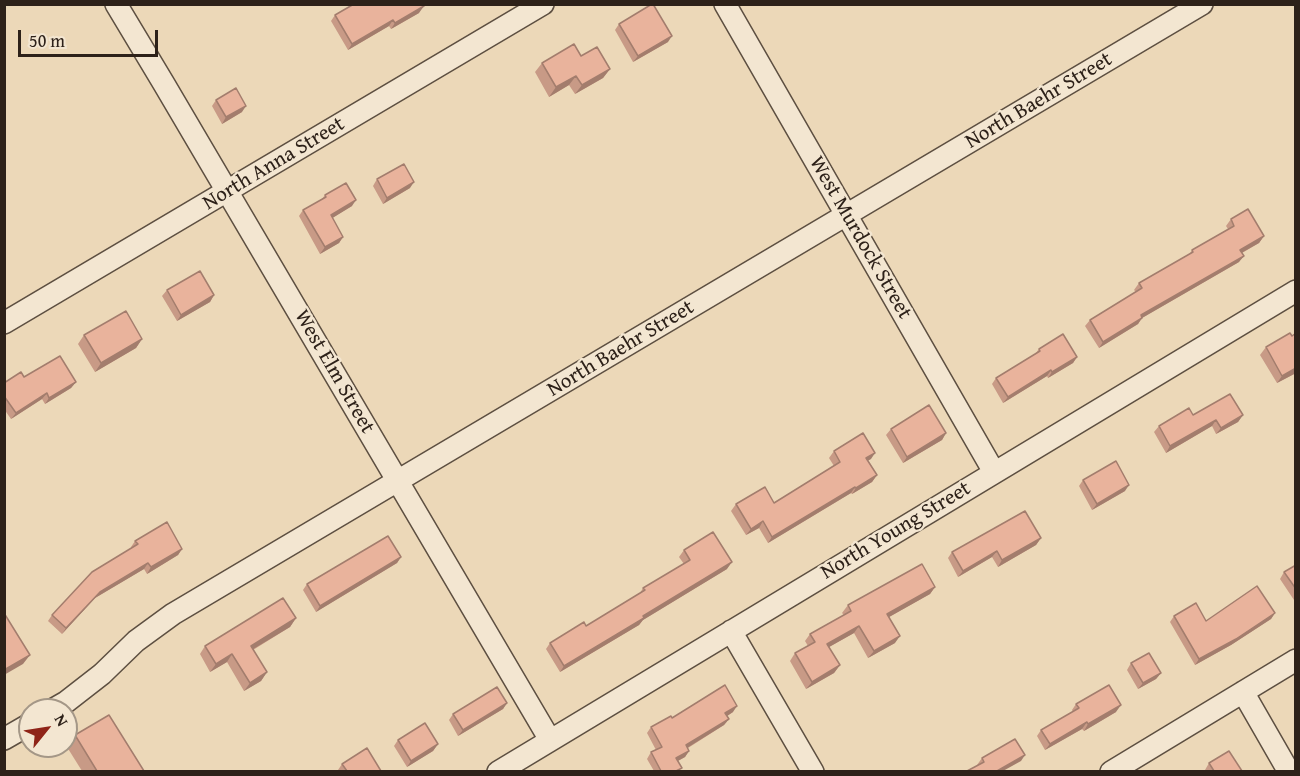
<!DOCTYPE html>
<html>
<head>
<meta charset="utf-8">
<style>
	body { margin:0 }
	#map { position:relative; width:1300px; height:776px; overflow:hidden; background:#ecd8b8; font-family:"Gentium Book Plus",serif }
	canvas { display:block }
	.frame { position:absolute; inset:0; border:6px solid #2d2119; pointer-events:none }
	.north { position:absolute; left:18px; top:698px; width:60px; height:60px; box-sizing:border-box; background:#f3e6d1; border:2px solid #a49787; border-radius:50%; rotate:60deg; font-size:16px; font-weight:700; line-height:24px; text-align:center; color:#2d2119 }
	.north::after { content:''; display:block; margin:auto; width:21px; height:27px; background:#8f2418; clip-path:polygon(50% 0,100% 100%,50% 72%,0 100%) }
	.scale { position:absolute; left:18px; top:30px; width:140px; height:27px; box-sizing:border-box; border:3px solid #2d2119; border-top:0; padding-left:8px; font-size:18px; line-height:21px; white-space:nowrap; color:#2d2119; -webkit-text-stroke:4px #f3e6d1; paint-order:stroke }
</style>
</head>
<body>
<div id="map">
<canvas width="1300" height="776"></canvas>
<div class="frame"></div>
<div class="north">N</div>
<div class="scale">50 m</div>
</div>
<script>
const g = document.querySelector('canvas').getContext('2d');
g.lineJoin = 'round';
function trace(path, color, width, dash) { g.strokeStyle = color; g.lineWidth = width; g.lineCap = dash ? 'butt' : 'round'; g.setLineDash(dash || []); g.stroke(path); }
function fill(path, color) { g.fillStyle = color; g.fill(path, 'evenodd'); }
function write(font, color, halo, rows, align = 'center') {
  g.font = font + ' "Gentium Book Plus",serif'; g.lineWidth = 4.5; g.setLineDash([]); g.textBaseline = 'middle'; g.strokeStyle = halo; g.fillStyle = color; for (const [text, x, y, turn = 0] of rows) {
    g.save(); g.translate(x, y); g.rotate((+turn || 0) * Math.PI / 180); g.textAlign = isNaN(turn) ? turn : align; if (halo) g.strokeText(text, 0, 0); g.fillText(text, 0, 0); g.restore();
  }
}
const minor = new Path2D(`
	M116,4L164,84L550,740
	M725,4L994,472
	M4,323L543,4
	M731,631L813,772
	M1243,692L1289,772
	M52,710L66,702L102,674L136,641L173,614L1202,4
	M4,739L30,724
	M498,772L1296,291
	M1111,772L1296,660`);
trace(minor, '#5d4f41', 24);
trace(minor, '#f3e6d1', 21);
fill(new Path2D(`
	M419,13L391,29L389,26L348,50L331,21L335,15Z
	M619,24L668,42L633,62L615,30Z
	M581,56L610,69L603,78L575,94L569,85L549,97L535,72L542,63Z
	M216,100L242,112L222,124L212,106Z
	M377,179L410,188L383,204L373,186Z
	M325,195L352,206L332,218L343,237L339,243L320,254L299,216L303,210L322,199Z
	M1231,219L1264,236L1259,243L1242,253L1239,262L1142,318L1138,324L1099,348L1085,326L1090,320L1136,292L1134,290L1139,283L1189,255L1192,250L1228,229L1226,226Z
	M167,290L214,295L210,302L177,321L162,296Z
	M84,335L142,339L136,348L95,372L78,344Z
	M1266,347L1296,373L1277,383L1260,355Z
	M1039,349L1077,357L1073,363L1048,378L1047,376L1003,403L992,384L996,378L1035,354Z
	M24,377L76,382L71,388L45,404L42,399L11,419L4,409V383Z
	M1193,415H1243L1238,422L1216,434L1212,426L1166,453L1154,432L1159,426Z
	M891,429L946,433L942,440L903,463L886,435Z
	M834,451L871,459L868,460L877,475L872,482L852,494L851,493L768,543L759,528L746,535L731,511L736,504L774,503L834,466L829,458Z
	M1083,480L1125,491L1092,510L1079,486Z
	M1041,538L1036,545L998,567L992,557L958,577L948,558L952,552Z
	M135,541L182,549L178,555L147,574L144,569L95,598L62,634L48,621L52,615L132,548L131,547Z
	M684,550L727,569L643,620L639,625L560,672L546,649L550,643L586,626L640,593L643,588L684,564L679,557Z
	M401,557L397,563L316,612L303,590L307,584Z
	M1296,565V599L1294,600L1280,579L1284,572Z
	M935,587L930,594L889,617L895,643L868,658L854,633L829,647L840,665L834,673L806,689L790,661L795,653L808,646L805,641L810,634L844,615L842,613L848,605Z
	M1275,613L1271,619L1231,645L1195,665L1170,622L1174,616L1206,621Z
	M296,618L290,627L253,650L267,672L261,681L244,691L227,662L210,672L200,654L205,646Z
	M1131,663L1161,673L1156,679L1138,689L1127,670Z
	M507,703L503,709L458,736L449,720L453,714Z
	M1076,704L1116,712L1084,731L1082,729L1045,750L1037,736L1041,730L1073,712L1072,710Z
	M733,712L727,716L729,719L724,725L688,748L689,751L685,757L678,761L680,771H654L647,759L651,752L656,750L647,733L651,727L672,718Z
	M75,735L144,771H82L67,747Z
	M398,740L438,744L433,751L407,767L394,746Z
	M982,758L1021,761L978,765H977Z
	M1209,763L1242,771H1206L1205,770Z
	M342,764L381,771H339L338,770Z`), '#c89a86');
fill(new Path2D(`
	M424,6L419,13L391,29L395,23Z
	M393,20L389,26L348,50L352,44Z
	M672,36L668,42L633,62L638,56Z
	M610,69L603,78L575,94L582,85Z
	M576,76L569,85L549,97L556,87Z
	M246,106L242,112L222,124L226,117Z
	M414,182L410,188L383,204L387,198Z
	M356,200L352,206L326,222L331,215Z
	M1264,236L1259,243L1236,256L1240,250Z
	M343,237L339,243L320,254L325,247Z
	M1244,256L1239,262L1142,318L1138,324L1099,348L1103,342L1141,315Z
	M214,295L210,302L177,321L181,315Z
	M142,339L136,348L95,372L101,363Z
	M1077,357L1073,363L1048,378L1052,372Z
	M1296,368V373L1277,383L1282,376Z
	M1051,370L1047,376L1003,403L1008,397Z
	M76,382L71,388L45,404L49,398Z
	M47,393L42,399L11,419L16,413Z
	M1243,415L1238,422L1216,434L1221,428Z
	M1216,420L1212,426L1166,453L1170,446Z
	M946,433L942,440L903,463L907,457Z
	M875,453L871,459L862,464L866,458Z
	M877,475L872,482L852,494L856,488Z
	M1129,485L1125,491L1092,510L1097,504Z
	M855,487L851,493L768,543L772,537Z
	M763,521L759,528L746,535L751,529Z
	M1041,538L1036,545L998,567L1002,560Z
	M182,549L178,555L147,574L151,567Z
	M997,551L992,557L958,577L963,571Z
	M401,557L397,563L316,612L320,606Z
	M732,562L727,569L643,620L639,625L560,672L564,666L643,616Z
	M148,563L144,569L95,598L62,634L66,628L100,592Z
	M935,587L930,594L882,621L887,614Z
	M1275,613L1271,619L1231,645L1195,665L1199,659Z
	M296,618L290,627L245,654L251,646Z
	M859,626L854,633L822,651L827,644Z
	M900,636L895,643L868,658L874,651Z
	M232,654L227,662L210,672L216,664Z
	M30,655L23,664L4,675V670Z
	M840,665L834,673L806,689L812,682Z
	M267,672L261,681L244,691L250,683Z
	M1161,673L1156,679L1138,689L1143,683Z
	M507,703L503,709L458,736L463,730Z
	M1121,705L1116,712L1084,731L1088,724Z
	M737,706L733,712L721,720L725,713Z
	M729,719L724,725L682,751L686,745Z
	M1087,722L1082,729L1045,750L1050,744Z
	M438,744L433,751L407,767L411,761Z
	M689,751L685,757L672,764L676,758Z
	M1025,755L1021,761L1003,771H997Z`), '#a37d6d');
const building = new Path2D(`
	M354,4H423L424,6L395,23L393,20L352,44L335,15Z
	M652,4H653L672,36L638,56L619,24Z
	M574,44L581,56L597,47L610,69L582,85L576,76L556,87L542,63Z
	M236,88L246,106L226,117L216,100Z
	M404,164L414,182L387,198L377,179Z
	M346,183L356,200L331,215L343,237L325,247L303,210L326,197L325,195Z
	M1248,209L1264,236L1240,250L1244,256L1141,315L1142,318L1103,342L1090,320L1142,288L1139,283L1193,252L1192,250L1234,226L1231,219Z
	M200,271L214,295L181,315L167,290Z
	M126,311L142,339L101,363L84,335Z
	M1290,333L1292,336L1296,333V368L1282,376L1266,347Z
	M1063,334L1077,357L1052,372L1051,370L1008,397L996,378L1040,351L1039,349Z
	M60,356L76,382L49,398L47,393L16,413L4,396V383L21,372L24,377Z
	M1230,394L1243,415L1221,428L1216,420L1170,446L1159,426L1189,408L1193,415Z
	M929,405L946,433L907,457L891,429Z
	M863,433L875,453L866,458L877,475L856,488L855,487L772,537L763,521L751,529L736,504L765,487L774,503L840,462L834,451Z
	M1116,461L1129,485L1097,504L1083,480Z
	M1025,511L1041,538L1002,560L997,551L963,571L952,552Z
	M167,522L182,549L151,567L148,563L100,592L66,628L52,615L92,572L138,544L135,541Z
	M713,532L732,562L643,616L644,618L564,666L550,643L584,622L586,626L645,590L643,588L690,560L684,550Z
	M388,536L401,557L320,606L307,584Z
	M922,564L935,587L887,614L900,636L874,651L859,626L827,644L840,665L812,682L795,653L815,642L810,634L851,611L848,605Z
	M1296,565V589L1284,572Z
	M1257,586L1275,613L1236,639L1199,659L1174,616L1196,603L1206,621Z
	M283,598L296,618L251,646L267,672L250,683L232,654L216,664L205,646Z
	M4,613L30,655L4,670Z
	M1149,653L1161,673L1143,683L1131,663Z
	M725,685L737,706L725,713L729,719L686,745L689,751L676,758L682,768L676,771H661L651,752L662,747L651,727L671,716L672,718Z
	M1109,685L1121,705L1088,724L1087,722L1050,744L1041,730L1079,708L1076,704Z
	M497,687L507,703L463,730L453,714Z
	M109,715L144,771H97L75,735Z
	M425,723L438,744L411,761L398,740Z
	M1015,739L1025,755L997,771H967L984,762L982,758Z
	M367,748L381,771H347L342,764Z
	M1229,751L1242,771H1214L1209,763Z`);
fill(building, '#e9b39c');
trace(building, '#a37d6d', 1.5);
write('21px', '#2d2119', '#f3e6d1', [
	["North Baehr Street",1039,101,-31],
	["North Anna Street",274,164,-31],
	["West Murdock Street",860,238,60],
	["North Baehr Street",621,349,-31],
	["West Elm Street",334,372,60],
	["North Young Street",896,531,-31]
]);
</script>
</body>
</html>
